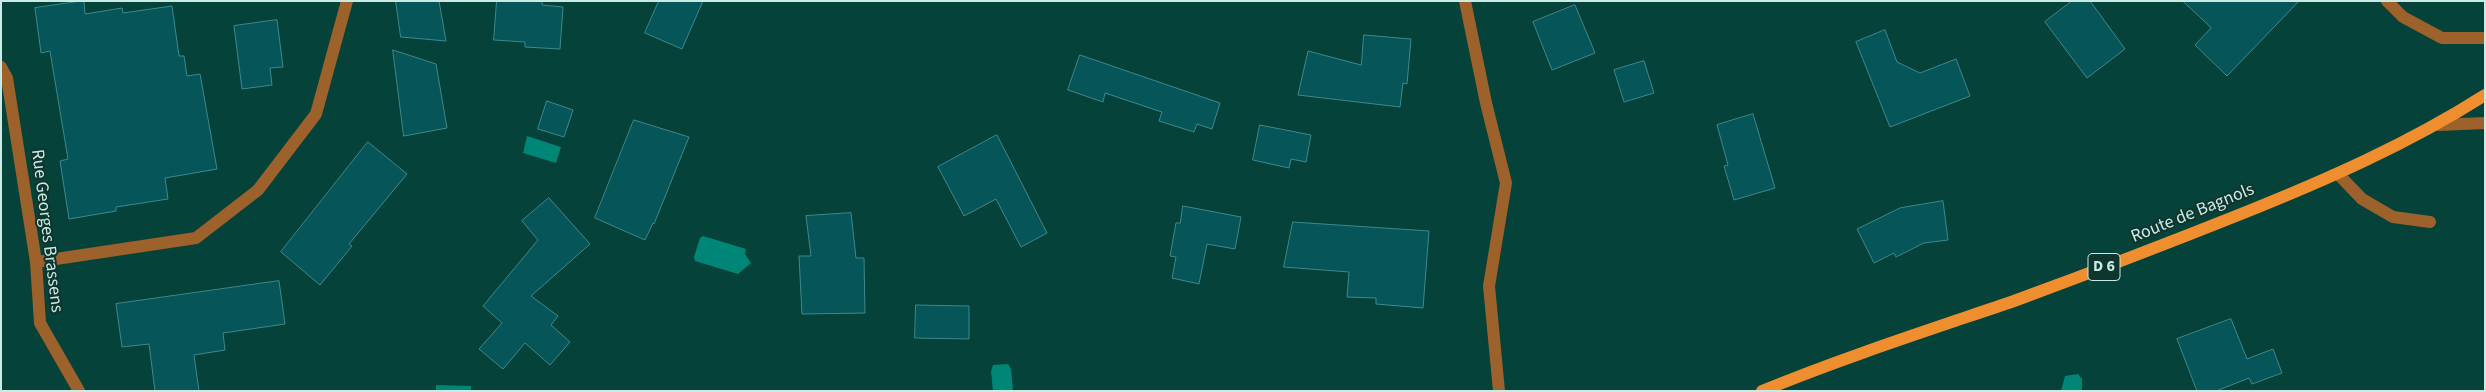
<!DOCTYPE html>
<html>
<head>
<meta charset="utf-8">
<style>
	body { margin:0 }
	#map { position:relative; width:2486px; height:392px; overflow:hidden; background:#054239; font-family:"Source Sans 3",sans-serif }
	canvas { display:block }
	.frame { position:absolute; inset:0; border:2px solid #c9ebe3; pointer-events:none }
</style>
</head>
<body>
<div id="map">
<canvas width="2486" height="392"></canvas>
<div class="frame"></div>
</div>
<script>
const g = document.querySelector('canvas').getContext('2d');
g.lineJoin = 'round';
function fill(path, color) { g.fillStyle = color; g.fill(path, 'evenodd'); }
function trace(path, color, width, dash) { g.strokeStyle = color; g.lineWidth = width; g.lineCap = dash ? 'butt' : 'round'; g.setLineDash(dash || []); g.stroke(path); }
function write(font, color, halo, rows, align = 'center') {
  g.font = font + ' "Source Sans 3",sans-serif'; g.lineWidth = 4; g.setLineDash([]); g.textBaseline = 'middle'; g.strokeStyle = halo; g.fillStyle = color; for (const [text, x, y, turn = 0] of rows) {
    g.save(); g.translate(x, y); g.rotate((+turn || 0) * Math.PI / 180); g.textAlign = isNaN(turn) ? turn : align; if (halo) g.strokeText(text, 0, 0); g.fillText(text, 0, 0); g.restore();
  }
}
fill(new Path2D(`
	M527,136L561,147L556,163L523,153Z
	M703,236L746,249L745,254L751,263L738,274L695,261L694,257L700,238Z
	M1008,364L1011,369L1013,391H993L991,371L993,365Z
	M2078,374L2082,379V391H2061L2065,376Z
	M436,385L471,386V391H436Z`), '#008676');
const building = new Path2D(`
	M84,1L85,14L122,8L123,13L172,6L179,56H184L187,76L200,74L217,169L165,178L168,199L116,207V211L69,219L60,161L68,159L50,51L41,53L35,8Z
	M396,1H439L446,41L401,37Z
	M497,1H542V5L563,7L560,49L525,47V42L494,40Z
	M659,1H703L682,49L645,33Z
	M2072,1H2090L2125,49L2087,78L2045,22Z
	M2183,1H2299L2227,76L2195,45L2211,28Z
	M1575,5L1595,53L1552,70L1533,22Z
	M277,20L283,67L270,68L272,85L242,89L234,26Z
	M1885,30L1897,62L1920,73L1956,59L1970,96L1890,127L1856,42Z
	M1364,35L1411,39L1407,84L1403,83L1400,107L1298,95L1308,51L1361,65Z
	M393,50L436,64L447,128L404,136Z
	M1080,55L1220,103L1212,129L1197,124L1194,132L1159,121L1162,112L1105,93L1103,102L1068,90Z
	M1644,61L1654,93L1624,102L1614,70Z
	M547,101L573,110L564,137L538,129Z
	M1753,114L1775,188L1734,200L1724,166L1728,165L1717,125Z
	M634,120L689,137L654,224L653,223L645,240L595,218Z
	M1260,125L1311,135L1306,162L1291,159L1289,168L1253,160Z
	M997,135L1047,233L1021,247L996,199L964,216L938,167Z
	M368,142L407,174L349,244L352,246L320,285L281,252Z
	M549,198L590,244L531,296L558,316L551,325L570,342L550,365L525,343L503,369L479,349L502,323L483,306L538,240L522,221Z
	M1943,201L1948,240L1924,243L1896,257L1894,253L1874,263L1857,229L1900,208Z
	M1183,206L1241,217L1235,249L1207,244L1199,284L1172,278L1176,257L1170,256L1176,223H1180Z
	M851,213L856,258H864L865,313L802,314L799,256H811L806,216Z
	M1293,222L1429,231L1423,308L1376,304V298L1347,297L1349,272L1284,267Z
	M279,281L285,324L223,333L225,350L194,355L199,391H155L149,344L122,347L116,304Z
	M916,305L969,306V339L915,338Z
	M2231,319L2247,359L2273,349L2282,373L2252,384L2249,378L2216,391H2197L2177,339Z`);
fill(building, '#065558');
trace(building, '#3d898d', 1);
trace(new Path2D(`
	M2387,1L2403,17L2442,38H2485
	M2338,174L2362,199L2393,217L2430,222`), '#9d612b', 12);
trace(new Path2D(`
	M1465,1L1486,103L1506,183L1489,286L1499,391
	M1,67L7,78L36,262L40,323L79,391
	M36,262L196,238L258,190L316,114L347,1`), '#9d612b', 12);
trace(new Path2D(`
	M2439,125L2485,123`), '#9d612b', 12);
trace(new Path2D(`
	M1762,391C1845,357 1929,330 2014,301C2090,273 2166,244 2241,214C2326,180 2408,144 2485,95`), '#ef8e2e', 12);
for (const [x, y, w] of [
	[2104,267,32]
]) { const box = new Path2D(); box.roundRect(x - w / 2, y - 13.5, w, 27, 4); g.fillStyle = '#0f352f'; g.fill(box); trace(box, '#c9ebe3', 1); }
write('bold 16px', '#c9ebe3', null, [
	["D 6",2104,267]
]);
write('18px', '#c9ebe3', '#0f352f', [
	["Route de Bagnols",2193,214,-22],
	["Rue Georges Brassens",46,231,83]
]);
</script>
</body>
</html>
